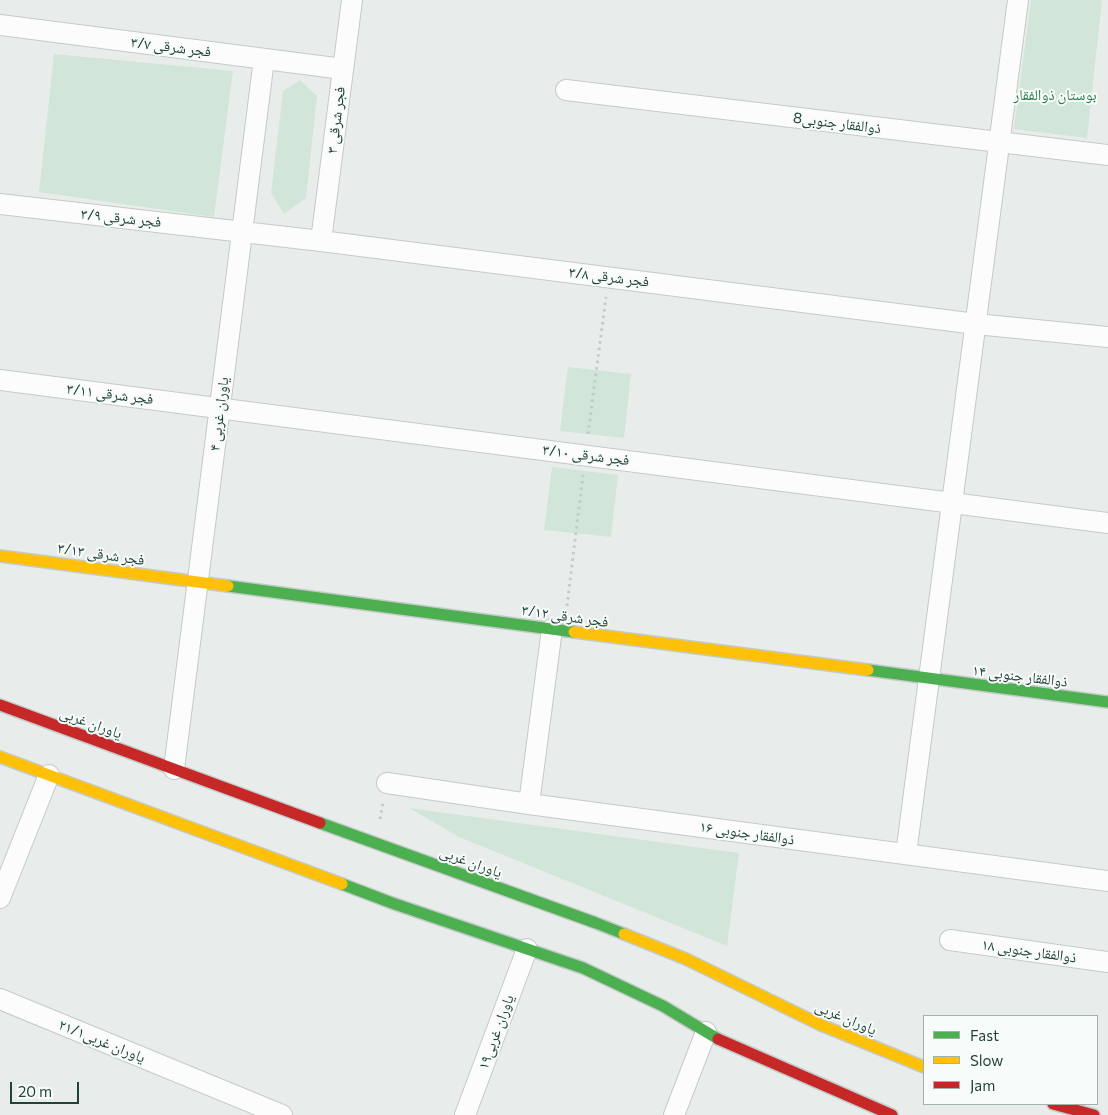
<!DOCTYPE html>
<html>
<head>
<meta charset="utf-8">
<style>
	body { margin:0 }
	#map { position:relative; width:1108px; height:1115px; overflow:hidden; background:#e8edeb; font-family:Commissioner,sans-serif }
	canvas { display:block }
	.legend { position:absolute; left:923px; top:1015px; width:175px; height:90px; box-sizing:border-box; background:#f7fbf9; border:1px solid #a3b1ad; margin:0; padding:6px 9px; list-style:none; font-size:15px; color:#24423a }
	.legend li { display:flex; align-items:center; gap:10px; height:25px }
	.legend b { width:25px; border:1px solid #a3b1ad }
	.scale { position:absolute; left:10px; top:1082px; width:69px; height:22px; box-sizing:border-box; border:2px solid #24423a; border-top:0; padding-left:6px; font-size:15px; line-height:18px; white-space:nowrap; color:#24423a; -webkit-text-stroke:4px #f7fbf9; paint-order:stroke }
</style>
</head>
<body>
<div id="map">
<canvas width="1108" height="1115"></canvas>
<ul class="legend">
<li><b style="height:6px;background:#4caf50"></b>Fast</li>
<li><b style="height:6px;background:#ffc107"></b>Slow</li>
<li><b style="height:6px;background:#c62828"></b>Jam</li>
</ul>
<div class="scale">20 m</div>
</div>
<script>
const g = document.querySelector('canvas').getContext('2d');
g.lineJoin = 'round';
function fill(path, color) { g.fillStyle = color; g.fill(path, 'evenodd'); }
function trace(path, color, width, dash) { g.strokeStyle = color; g.lineWidth = width; g.lineCap = dash ? 'butt' : 'round'; g.setLineDash(dash || []); g.stroke(path); }
function write(font, color, halo, rows, align = 'center') {
  g.font = font + ' Commissioner,"Noto Naskh Arabic",sans-serif'; g.lineWidth = 4; g.setLineDash([]); g.textBaseline = 'middle'; g.strokeStyle = halo; g.fillStyle = color; for (const [text, x, y, turn = 0] of rows) {
    g.save(); g.translate(x, y); g.rotate((+turn || 0) * Math.PI / 180); g.textAlign = isNaN(turn) ? turn : align; if (halo) g.strokeText(text, 0, 0); g.fillText(text, 0, 0); g.restore();
  }
}
fill(new Path2D(`
	M1031,0H1102L1087,138L1014,129Z
	M54,54L233,71L214,217L39,192Z
	M300,80L317,96L306,198L284,214L271,193L283,91Z
	M568,367L631,374L624,438L560,431Z
	M552,467L618,475L611,537L544,530Z
	M409,808L739,853L727,946L459,837Z`), '#d1e6d8');
const street = new Path2D(`
	M0,25L343,69
	M566,90L1108,155
	M0,204L321,241L976,324L1108,337
	M321,241L352,0
	M0,380L1108,523
	M174,769L264,59
	M387,783L529,804L1108,881
	M529,804L552,629
	M906,854L1018,0
	M0,898L49,775
	M950,940L1108,962
	M0,999L282,1115
	M465,1115L527,949
	M674,1115L706,1032`);
const fast = new Path2D(`
	M228,586L574,632
	M868,670L1108,702
	M320,823L596,923L624,934
	M342,884L392,903L583,968L663,1006L718,1039`);
const slow = new Path2D(`
	M0,556L228,586
	M574,632L868,670
	M0,757L342,884
	M624,934L686,959L821,1025L924,1067`);
const jam = new Path2D(`
	M0,705L320,823
	M718,1039L892,1115
	M1053,1104L1094,1115`);
trace(street, '#c5cac8', 22);
trace(fast, '#c3cbc8', 14);
trace(slow, '#c3cbc8', 14);
trace(jam, '#c3cbc8', 14);
trace(new Path2D(`
	M588,434L606,297
	M567,606L583,475
	M380,819L383,803`), '#c3ccca', 3, [2.5, 4]);
trace(street, '#fcfcfc', 20);
trace(fast, '#4caf50', 11);
trace(slow, '#ffc107', 11);
trace(jam, '#c62828', 11);
write('15px', '#24423a', '#f7fbf9', [
	["۳/۷ فجر شرقی",171,47,7],
	["۳ فجر شرقی",336,120,-83],
	["8ذوالفقار جنوبی",837,123,7],
	["۳/۹ فجر شرقی",121,218,6],
	["۳/۸ فجر شرقی",609,277,7],
	["۳/۱۱ فجر شرقی",110,394,7],
	["۴ یاوران غربی",219,414,-83],
	["۳/۱۰ فجر شرقی",586,455,7],
	["۳/۱۳ فجر شرقی",101,554,8],
	["۳/۱۲ فجر شرقی",565,616,8],
	["۱۴ ذوالفقار جنوبی",1020,676,7],
	["یاوران غربی",91,723,20],
	["۱۶ ذوالفقار جنوبی",747,833,8],
	["یاوران غربی",471,862,20],
	["۱۸ ذوالفقار جنوبی",1029,951,8],
	["یاوران غربی",846,1018,23],
	["یاوران غربی۱۹",496,1032,-70],
	["یاوران غربی۲۱/۱",102,1041,22]
]);
write('15px', '#2d7a4b', '#f7fbf9', [
	["بوستان ذوالفقار",1055,95]
]);
</script>
</body>
</html>
